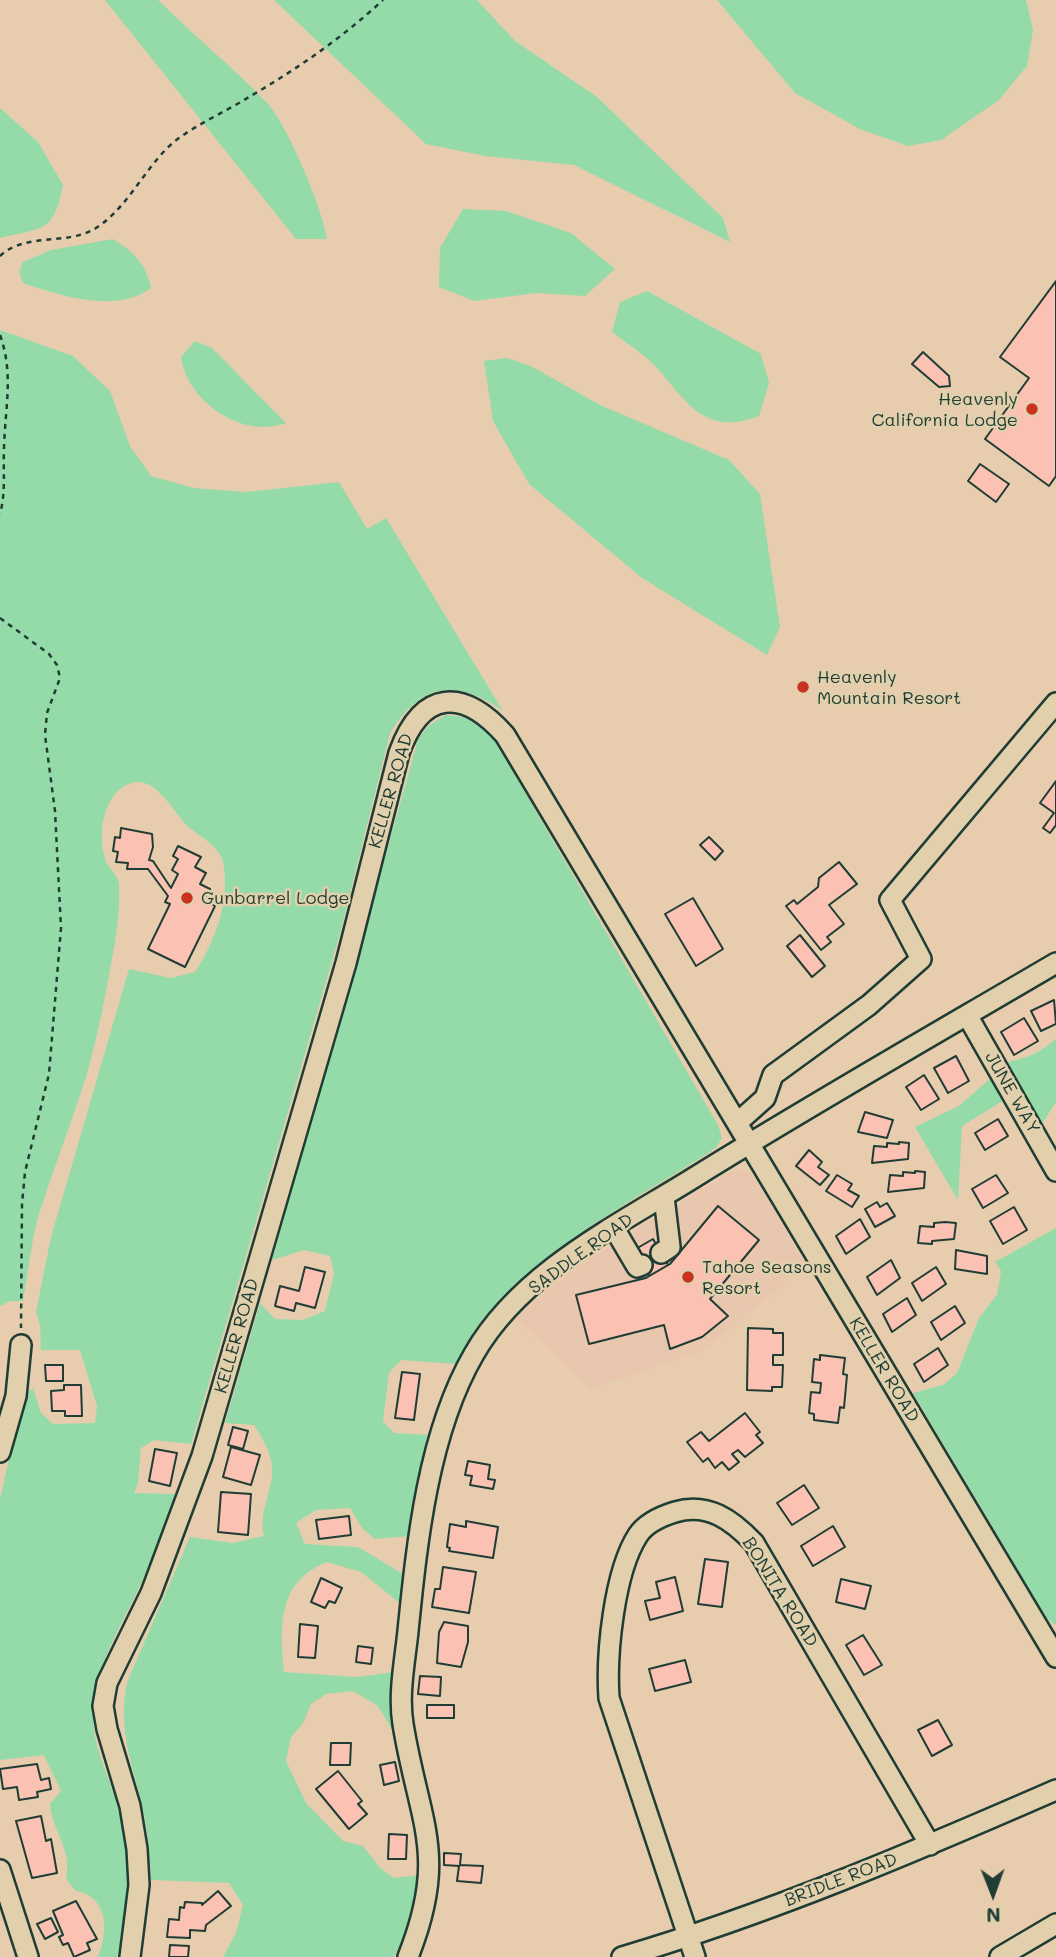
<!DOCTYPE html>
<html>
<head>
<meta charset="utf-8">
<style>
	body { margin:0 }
	#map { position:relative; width:1056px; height:1957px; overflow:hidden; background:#e7cdae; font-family:Mali,sans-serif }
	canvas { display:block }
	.north { position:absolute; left:958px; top:1859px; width:70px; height:70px; -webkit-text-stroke:5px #e2d0ad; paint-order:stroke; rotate:179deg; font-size:19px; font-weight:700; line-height:28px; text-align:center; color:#1f3d34 }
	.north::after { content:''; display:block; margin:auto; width:24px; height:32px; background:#1f3d34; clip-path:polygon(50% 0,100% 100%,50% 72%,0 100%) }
</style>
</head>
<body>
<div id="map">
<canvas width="1056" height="1957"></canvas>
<div class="north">N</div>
</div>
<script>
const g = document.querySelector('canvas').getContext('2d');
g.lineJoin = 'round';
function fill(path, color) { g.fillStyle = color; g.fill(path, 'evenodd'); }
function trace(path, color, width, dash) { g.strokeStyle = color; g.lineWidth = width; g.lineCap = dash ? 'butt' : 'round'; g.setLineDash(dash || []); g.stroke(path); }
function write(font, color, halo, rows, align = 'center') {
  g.font = font + ' Mali,sans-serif'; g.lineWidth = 5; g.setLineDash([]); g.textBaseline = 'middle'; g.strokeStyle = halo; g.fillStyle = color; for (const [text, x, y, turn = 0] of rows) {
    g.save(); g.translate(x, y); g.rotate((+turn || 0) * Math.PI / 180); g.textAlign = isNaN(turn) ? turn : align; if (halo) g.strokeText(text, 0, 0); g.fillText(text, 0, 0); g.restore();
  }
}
fill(new Path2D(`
	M743,1170L752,1174L806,1265L706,1349L591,1389L516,1318L574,1269L728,1173Z`), '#e9c6ae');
fill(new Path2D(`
	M105,0H158C193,35 233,67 267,103C288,126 322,207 327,239H296Z
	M274,0H477L515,41L597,97L723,218L730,242L574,165L485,156L426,144Z
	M717,0H1026L1033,30L1027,66L999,100L941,140L908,146L860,129L795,93Z
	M0,108L38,142L63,185C53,234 44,227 0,238Z
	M463,209L506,211L571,233L615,269L585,296L537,293L474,301L439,287L440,248Z
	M113,239C134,252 146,264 151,288C116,314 61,296 23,283L19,272L23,262L51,250Z
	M647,291L761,354L769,383L759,416C703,437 688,402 655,366C643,353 626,343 612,332L620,302Z
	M0,330L73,356L110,391L130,446L151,476L194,488L246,492L339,482L367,529L386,518L503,711C455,678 421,683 390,733L339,937L191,1444L154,1440L141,1448L138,1483L134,1493L175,1494C165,1523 155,1551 143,1579C123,1624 93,1667 93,1717C93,1747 109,1776 117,1804C130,1852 131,1910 117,1957H98C108,1931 109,1897 76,1891L66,1879C73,1850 52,1831 50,1804L61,1791L44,1755L0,1760V1499L23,1396L33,1388L41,1413L53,1424L95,1423L97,1406L80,1350H41L40,1325L36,1312L51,1237L129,969L171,978L195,972C215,942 229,904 224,867C222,848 204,839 191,829C173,815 156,770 126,785C102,798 97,837 106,861C109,869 118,875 119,884C120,902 118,924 115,942C107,987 99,1033 86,1077C71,1124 53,1170 38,1217C31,1244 28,1273 23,1301H10L0,1306Z
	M195,341L212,348L286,423C243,440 186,401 181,357Z
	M507,358L531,366L600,405L729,460L760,494L780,627L767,655L642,578L529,484L493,421L484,361Z
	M445,715L466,717L491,734L718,1125L722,1138L716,1148C636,1200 535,1249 477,1327C469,1338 463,1352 456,1364L401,1360L389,1373L383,1421L394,1433L431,1435L409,1536L375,1539L362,1528L350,1508L316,1510L296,1523L305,1544L358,1547L405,1575L401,1604L361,1572L327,1562C277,1582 280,1626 284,1672L357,1677L395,1672V1735L378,1706L353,1691L326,1694L311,1704L303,1723L291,1737L286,1761L306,1803L343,1841L363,1846L380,1868L394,1878L421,1875L417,1909L394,1957H223L236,1933L243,1905L229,1883L151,1880C150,1862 149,1843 146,1825C138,1776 114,1730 128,1680L190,1537L232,1543L264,1536C258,1511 274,1490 272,1466C271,1451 261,1437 254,1425L225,1423L260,1303L275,1319L303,1320L325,1311L334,1273L330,1256L304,1250L272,1260L418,740L427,727Z
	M1056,1039V1102L1038,1130L1001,1063C1023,1060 1038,1054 1056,1039Z
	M992,1077L1006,1099L962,1126L958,1200L915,1127L959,1106Z
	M1056,1228V1625L1047,1619L913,1393L943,1385L957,1373L979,1318L997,1295L1001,1271L995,1262Z`), '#94dba9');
const building = new Path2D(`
	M1056,281V476L1049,486L985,439L1029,378L1000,357Z
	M923,352L949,376L950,386L939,387L912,364Z
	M980,464L1009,484L996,502L968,481Z
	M1056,781V825L1050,833L1043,828L1054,813L1040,803Z
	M121,828L152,834L153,847L149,860L153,861L171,888L178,874L172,870L178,859L173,856L178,846L201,857L195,867L206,873L200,884L210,889L205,900L215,906L185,967L148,949L170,904L165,902L168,896L148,869H127L128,863L116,862L118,852L113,851L115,837L120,838Z
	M709,837L723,851L715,860L700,845Z
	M839,862L857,884L829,905L844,924L827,937L831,942L821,950L786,906L794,900L797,904L818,887L819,878Z
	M693,898L723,949L696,966L665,914Z
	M800,935L825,966L812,977L787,946Z
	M1054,1000L1056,1024L1041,1031L1031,1011Z
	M1024,1018L1038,1041L1014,1055L1001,1032Z
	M956,1056L969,1081L948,1093L934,1068Z
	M924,1075L939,1099L921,1110L906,1087Z
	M865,1112L893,1120L887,1138L858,1132Z
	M998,1119L1008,1136L985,1150L975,1133Z
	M899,1142L909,1143L908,1159L872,1163L874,1146L887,1147V1143L899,1144Z
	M809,1150L822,1162L818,1167L829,1175L820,1185L796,1166Z
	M915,1171L925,1172L924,1188L888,1192L890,1175L903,1176V1172L915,1173Z
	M837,1175L852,1184L848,1190L859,1196L852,1207L826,1191Z
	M996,1175L1008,1193L983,1208L972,1189Z
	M877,1202L880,1207L887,1203L895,1216L875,1227L865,1209Z
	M718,1206L759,1240L710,1299L728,1316L702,1337L670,1349L664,1325L589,1344L576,1295L646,1278L670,1264Z
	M1014,1207L1027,1230L1003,1244L990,1221Z
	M860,1219L870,1237L846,1254L836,1236Z
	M945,1222L956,1223L954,1239L932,1241V1244L918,1243L920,1226L934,1227V1223Z
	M653,1239L668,1265L649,1276L634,1250Z
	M956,1250L987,1256V1274L955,1269Z
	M891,1260L900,1278L877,1295L867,1277Z
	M305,1267L325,1272L315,1308L296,1303L294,1311L275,1306L280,1286L299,1291Z
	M936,1267L946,1284L922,1301L912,1283Z
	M907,1298L916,1315L892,1332L883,1314Z
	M955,1306L965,1323L941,1340L931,1322Z
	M748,1328L773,1329V1333H783V1355H773V1365H783L782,1387H772V1391L747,1390Z
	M938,1348L948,1365L924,1382L914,1364Z
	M820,1355L845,1358L843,1374L847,1375L844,1408L840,1407L838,1423L814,1420V1414L809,1413L811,1392L820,1393L821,1383L812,1382L814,1359L820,1360Z
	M45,1365H63V1381H46Z
	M402,1372L420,1374L414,1420L395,1418Z
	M64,1385H81L82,1416H65V1411H52L51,1391L64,1390Z
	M745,1413L760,1432L756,1435L763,1443L745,1457L738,1450L732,1454L739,1462L729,1470L722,1462L715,1468L708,1458L703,1462L687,1442L701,1432L709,1441Z
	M233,1427L248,1431L243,1449L228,1445Z
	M231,1447L260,1455L251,1485L223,1477Z
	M155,1449L177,1453L170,1486L149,1481Z
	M468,1461L490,1465L488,1479L495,1480L493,1489L470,1485L472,1476L465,1475Z
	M804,1485L819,1508L792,1525L777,1503Z
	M221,1492L251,1494L248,1535L218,1532Z
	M349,1516L351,1535L319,1539L316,1520Z
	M466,1521L498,1527L493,1558L449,1551L450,1548L447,1547L450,1524L466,1527Z
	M833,1526L845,1547L813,1566L801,1546Z
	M705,1559L728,1562L722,1607L698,1604Z
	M443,1567L476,1572L469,1613L432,1607L435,1589H440Z
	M675,1577L683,1611L650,1620L645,1601L660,1598L656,1582Z
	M321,1578L342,1588L335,1603L329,1601L325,1608L311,1602Z
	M841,1579L871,1586L865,1609L836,1602Z
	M444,1622L468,1626V1642L461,1667L437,1663L439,1632Z
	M300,1624L318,1626L315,1658L298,1657Z
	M863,1635L882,1665L864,1675L846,1645Z
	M358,1646L373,1648L371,1664L356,1662Z
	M685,1660L691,1682L655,1691L649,1669Z
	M420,1676L441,1677L440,1696L418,1694Z
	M427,1705H454V1718H427Z
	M938,1720L952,1745L932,1756L918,1730Z
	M331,1743H351L350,1765H330Z
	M395,1762L399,1781L384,1785L380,1765Z
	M37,1764L41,1780L49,1778L51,1789L37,1792L38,1797L19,1800L17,1787L3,1789L0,1769Z
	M338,1771L362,1801L358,1804L367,1814L349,1829L316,1789Z
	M41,1816L46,1841L51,1839L57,1873L32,1878L16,1821Z
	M389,1834L407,1835L406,1859H388Z
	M444,1853L461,1854L460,1865L483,1866L481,1883L457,1881L459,1866L444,1865Z
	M218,1891L231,1906L206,1925L205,1931L190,1930V1938L167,1937L169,1919L179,1920L180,1907L184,1908L185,1902L202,1903V1905Z
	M76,1901L97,1939L87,1943L90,1950L74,1957L68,1943L63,1945L59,1937L63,1935L53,1911Z
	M51,1918L58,1932L45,1939L37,1924Z
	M170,1945L189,1946L188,1957H169Z`);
fill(building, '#fbc1b3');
trace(building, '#1f3d34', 2);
const minor = new Path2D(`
	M967,1015L1056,1171
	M737,1123L765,1098L773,1075L869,1005L921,959L890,900L1056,703
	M614,1228L637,1267L642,1265
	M661,1253L670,1247L664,1197
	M0,1452L16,1396L21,1345
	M0,1870L28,1957
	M130,1957L139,1885L137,1849L130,1806L107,1729L103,1706L107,1683L151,1593L202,1456L346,963L399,753C422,689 463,688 505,735L1056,1657
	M408,1957C449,1854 419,1823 403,1724C398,1694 405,1661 408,1631C417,1542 428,1433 474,1354C521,1272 618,1225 695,1177C814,1103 935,1034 1056,963
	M622,1957C771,1913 914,1852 1056,1790
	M695,1957L609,1698C606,1654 614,1572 638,1535C646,1523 662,1516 675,1512C708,1502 732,1520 754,1543L930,1845
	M1000,1957L1056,1924`);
trace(minor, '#1f3d34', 24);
trace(new Path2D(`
	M0,256C25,232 68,246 96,228C129,207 145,166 175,141C197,124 225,112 249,97C297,69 342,38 383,0
	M0,335C14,374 5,408 4,448C3,471 6,492 0,514
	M0,618L49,654L57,665L60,678L47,713L45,735L55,811L61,928L49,1074L25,1172L22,1204L21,1328`), '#1f3d34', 2.5, [5, 5]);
trace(minor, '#e2d0ad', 19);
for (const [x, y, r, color] of [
	[1032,409,7,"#c8321e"],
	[803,687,7,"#c8321e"],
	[187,898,7,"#c8321e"],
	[688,1277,7,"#c8321e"]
]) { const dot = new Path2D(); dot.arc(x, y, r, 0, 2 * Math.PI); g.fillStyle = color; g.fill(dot); trace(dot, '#e2d0ad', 2.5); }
write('18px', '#1f3d34', '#e2d0ad', [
	["Heavenly",1018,399,"right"],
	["California Lodge",1018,420,"right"],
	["Heavenly",817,677],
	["Mountain Resort",817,698],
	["Gunbarrel Lodge",201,898],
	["Tahoe Seasons",702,1267],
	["Resort",702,1288]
], 'left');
write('18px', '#1f3d34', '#e2d0ad', [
	["KELLER ROAD",391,791,-74],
	["JUNE WAY",1012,1093,60],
	["SADDLE ROAD",581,1254,-36],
	["KELLER ROAD",237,1336,-74],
	["KELLER ROAD",884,1370,59],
	["BONITA ROAD",780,1592,58],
	["BRIDLE ROAD",841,1880,-21]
]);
</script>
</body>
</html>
